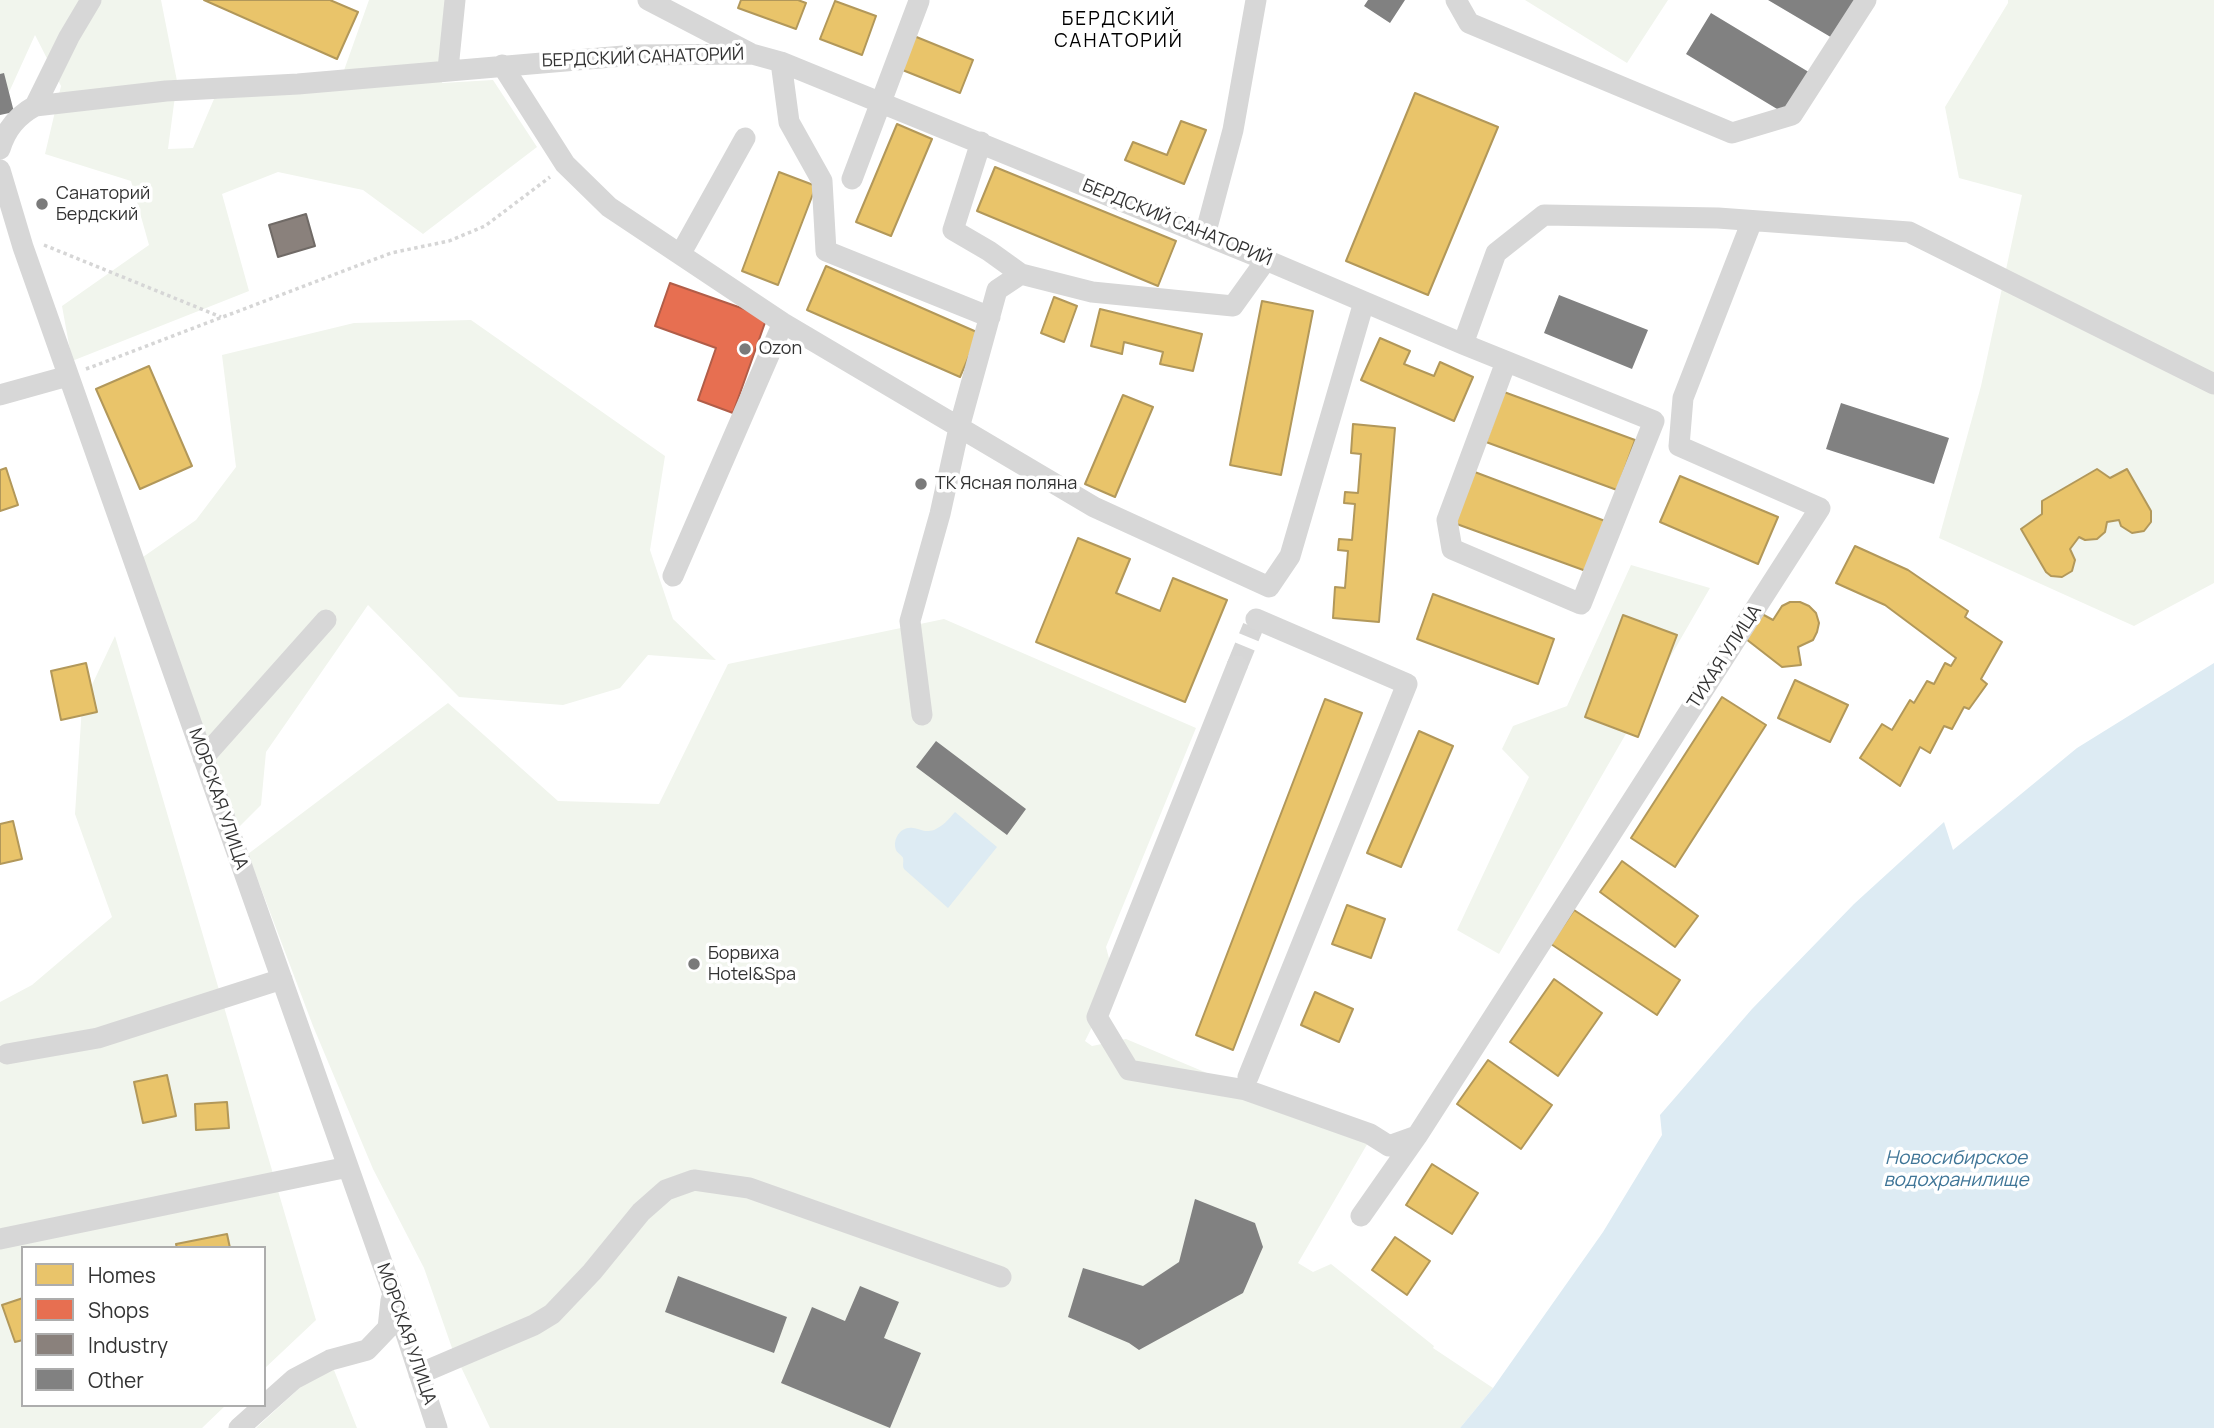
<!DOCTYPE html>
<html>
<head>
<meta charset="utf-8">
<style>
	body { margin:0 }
	#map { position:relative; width:2214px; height:1428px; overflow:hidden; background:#fff; font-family:Manrope,sans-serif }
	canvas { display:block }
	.legend { position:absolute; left:21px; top:1246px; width:245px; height:161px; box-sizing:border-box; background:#fff; border:2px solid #adadad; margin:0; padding:9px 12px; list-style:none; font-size:21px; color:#333 }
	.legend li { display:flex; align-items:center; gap:14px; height:35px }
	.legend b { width:35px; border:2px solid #adadad }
</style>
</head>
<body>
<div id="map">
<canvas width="2214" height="1428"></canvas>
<ul class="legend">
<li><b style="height:19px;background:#e9c46a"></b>Homes</li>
<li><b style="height:19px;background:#e76f51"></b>Shops</li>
<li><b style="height:19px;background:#8a817c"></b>Industry</li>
<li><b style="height:19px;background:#818181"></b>Other</li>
</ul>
</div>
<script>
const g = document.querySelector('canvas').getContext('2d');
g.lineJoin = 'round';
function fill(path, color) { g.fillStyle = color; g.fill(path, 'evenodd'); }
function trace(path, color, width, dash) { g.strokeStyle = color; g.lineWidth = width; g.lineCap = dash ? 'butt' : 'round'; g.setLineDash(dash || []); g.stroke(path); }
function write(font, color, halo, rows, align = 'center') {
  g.font = font + ' Manrope,sans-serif'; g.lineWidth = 7; g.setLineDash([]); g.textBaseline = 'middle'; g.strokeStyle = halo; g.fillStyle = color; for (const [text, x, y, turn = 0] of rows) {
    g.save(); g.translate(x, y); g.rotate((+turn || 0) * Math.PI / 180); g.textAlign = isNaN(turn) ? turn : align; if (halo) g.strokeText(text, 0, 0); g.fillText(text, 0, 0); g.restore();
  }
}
fill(new Path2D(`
	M0,0H161L177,81L168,149L193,148L214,99L337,90L369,0H446L442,83L493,80L537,147L423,234L363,190L278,172L222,194L249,291L72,361L62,306L149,245L131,181L45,154L61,86L35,35L0,112Z
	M1525,0H1668L1627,63Z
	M2008,0H2214V583L2134,626L1939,538L1981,386L2022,195L1959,178L1945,107L2008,3Z
	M471,320L665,456L650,550L673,619L716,660L648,655L620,688L563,705L459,697L368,605L266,752L261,805L238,828L143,557L196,520L236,467L222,355L354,323Z
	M1631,565L1710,588L1499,954L1457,930L1529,777L1502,749L1513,726L1567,706Z
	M944,619L1196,728L1106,947L1115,981L1085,1041L1092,1046L1126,1039L1369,1141L1298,1263L1313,1272L1331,1264L1434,1346L1433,1348L1493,1388L1460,1428H490L452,1348L424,1268L373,1169L313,1026L248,854L448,703L558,801L659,804L728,664Z
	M115,636L316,1320L264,1369V1248H23V1405H226L202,1428H0V1002L32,985L112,917L75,814L82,706Z
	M330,1360L357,1428H256Z`), '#f1f5ed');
fill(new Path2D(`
	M2214,663V1428H1460L1493,1388L1603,1232L1662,1135L1660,1115L1752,1009L1854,904L1944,822L1953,850L2077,748Z
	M955,812L997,847L948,908L904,869C902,865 904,862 903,858C902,855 897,853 896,850C892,839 901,826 913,828C921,829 924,833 934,830C943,826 949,819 955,812Z`), '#ddebf3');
const homes = new Path2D(`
	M204,0H330L358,12L337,59Z
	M741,0H798L806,3L796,29L738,8Z
	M835,1L876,16L862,55L820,39Z
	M914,36L973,60L960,93L900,69Z
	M1415,93L1498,127L1428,295L1346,261Z
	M1181,121L1206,130L1184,184L1125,160L1133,142L1167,155Z
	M897,124L932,139L891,236L856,222Z
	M995,167L1176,241L1158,286L977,211Z
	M779,172L816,186L778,285L742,271Z
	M826,266L979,333L960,377L807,310Z
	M1054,297L1077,306L1064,342L1041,333Z
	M1262,301L1313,311L1281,475L1230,465Z
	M1100,309L1202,334L1193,371L1160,364L1163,352L1124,342L1122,354L1091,346Z
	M1380,338L1410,351L1404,364L1434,376L1440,362L1473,377L1454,421L1361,380Z
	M149,366L192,466L140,489L96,389Z
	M1504,392L1635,440L1617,490L1486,442Z
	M1123,395L1153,407L1115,497L1085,484Z
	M1353,424L1395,428L1379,622L1333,618L1335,587L1345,588L1348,551L1338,550L1339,539L1352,540L1355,504L1344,503L1345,492L1358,493L1361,454L1351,453Z
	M6,468L18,505L0,511V470Z
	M2097,469L2110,478L2127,469L2151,511V522L2144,531L2132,533L2121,526L2119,520L2107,522L2105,532L2097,539L2085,540L2079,537L2070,549L2075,560L2072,571L2062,577L2051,576L2046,572L2021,529L2042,514V501Z
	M1472,471L1605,521L1586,571L1454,523Z
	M1680,476L1778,517L1758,564L1660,522Z
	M1078,538L1130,559L1116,593L1160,611L1173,578L1227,600L1185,702L1036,642Z
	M1855,546L1908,570L1968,611L1965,617L2002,642L1981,679L1987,684L1969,709L1964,707L1952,729L1944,726L1930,753L1920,747L1900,786L1860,758L1882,724L1892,730L1910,700L1914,703L1927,681L1934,684L1945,663L1951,666L1956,658L1885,605L1836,583Z
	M1433,594L1554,639L1538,684L1417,639Z
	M1790,602H1800L1809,606L1816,613L1819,623L1817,632L1813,640L1798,647L1801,665L1782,667L1746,639L1762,614L1773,620L1782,606Z
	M1623,615L1677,635L1638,737L1585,717Z
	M86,663L97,712L61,720L51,671Z
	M1795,680L1848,705L1830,742L1778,718Z
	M1722,697L1766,725L1675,867L1631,838Z
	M1325,699L1362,713L1233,1050L1196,1035Z
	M1419,731L1453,746L1401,867L1367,853Z
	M13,821L22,859L0,864V824Z
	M1622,861L1698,916L1675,947L1600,892Z
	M1347,905L1385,919L1371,958L1332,944Z
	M1574,910L1680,980L1657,1015L1551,944Z
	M1554,979L1602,1013L1558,1076L1510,1042Z
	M1315,992L1353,1009L1339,1042L1301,1025Z
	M1488,1060L1552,1105L1521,1149L1457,1104Z
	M167,1075L176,1116L143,1123L134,1082Z
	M227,1102L229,1128L196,1130L195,1104Z
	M1432,1164L1478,1193L1452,1234L1406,1205Z
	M227,1234L230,1248H177L176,1244Z
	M1395,1237L1430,1261L1407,1295L1372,1270Z
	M23,1298V1340L15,1342L2,1305Z`);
fill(homes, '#e9c46a');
trace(homes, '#b2985a', 2);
const shops = new Path2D(`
	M670,283L767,317L733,413L698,400L716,348L655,326Z`);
fill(shops, '#e76f51');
trace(shops, '#b15d48', 2);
const industry = new Path2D(`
	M306,214L315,246L278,257L269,225Z`);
fill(industry, '#8a817c');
trace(industry, '#706a66', 2);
fill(new Path2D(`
	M1368,0H1405L1390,23L1364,6Z
	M1768,0H1858L1834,39Z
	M1711,13L1812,74L1787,115L1686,54Z
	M4,73L14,112L0,115V74Z
	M1559,295L1648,330L1632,369L1544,333Z
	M1841,403L1949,438L1934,484L1826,449Z
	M936,741L1026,809L1007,835L916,767Z
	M1195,1199L1255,1223L1263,1247L1243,1293L1139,1350L1129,1343L1068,1317L1083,1268L1143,1286L1179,1262Z
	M678,1276L787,1317L774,1353L665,1312Z
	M860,1286L899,1302L884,1338L921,1353L890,1428L781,1383L812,1307L845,1321Z`), '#818181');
trace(new Path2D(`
	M1237,666L1253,627`), '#d6d6d6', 21, [21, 10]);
trace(new Path2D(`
	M44,245L221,317
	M86,369L391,253L449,241L485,226L550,177`), '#d6d6d6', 3.5, [3.5, 3.5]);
trace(new Path2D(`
	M648,0L750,53
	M1456,0L1469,23L1732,133L1792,115L1866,0
	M781,62L789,122L822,181L826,251L990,317
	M502,65L565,164L609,207L783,323L1094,507L1269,587L1290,556L1364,302
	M448,69L455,0
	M35,106L69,37L91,0
	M981,142L953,230L989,251L1021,274
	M0,149C6,129 17,116 35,106L166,91L298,84L635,55L752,54L781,62L1266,260L1463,344L1654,421L1581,604L1452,549L1447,520L1506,362
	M0,170L23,247L392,1291L437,1428
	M852,179L919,1
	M1205,235L1233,130L1256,0
	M681,253L745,138
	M1463,344L1496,253L1544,215L1718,218L1909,232L2214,384
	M0,395L68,376
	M673,576L783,323
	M1237,666L1097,1017L1129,1070L1246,1090L1370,1134L1389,1146L1417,1136
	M922,715L910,621L940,514L959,428L997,290L1021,274L1092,292L1233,306L1266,260
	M203,758L326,620
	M7,1054L98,1038L282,979
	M1248,1077L1407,684L1256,619
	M1361,1216L1417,1136L1820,508L1679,446L1683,398L1752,221
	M0,1239L348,1167
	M419,1374L534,1325L552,1314L592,1272L641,1212L666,1190L694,1180L749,1188L1001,1277
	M239,1428L294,1379L330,1360L367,1350L388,1328L391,1300`), '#d7d7d7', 21);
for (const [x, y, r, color] of [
	[42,204,7,"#7a7a7a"],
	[745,349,7,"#7a7a7a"],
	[921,484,7,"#7a7a7a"],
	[694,964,7,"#7a7a7a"]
]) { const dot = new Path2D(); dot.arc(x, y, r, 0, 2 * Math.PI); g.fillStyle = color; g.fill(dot); trace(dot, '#fff', 2.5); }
write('18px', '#333', '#fff', [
	["БЕРДСКИЙ САНАТОРИЙ",643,58,-2],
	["БЕРДСКИЙ САНАТОРИЙ",1177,223,22],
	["ТИХАЯ УЛИЦА",1725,657,-57],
	["МОРСКАЯ УЛИЦА",218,799,71],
	["МОРСКАЯ УЛИЦА",406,1334,71]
]);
write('18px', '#333', '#fff', [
	["Санаторий",56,194],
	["Бердский",56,215],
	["Ozon",759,349],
	["ТК Ясная поляна",935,484],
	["Борвиха",708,954],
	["Hotel&Spa",708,975]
], 'left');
g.letterSpacing = '2px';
write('19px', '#000', '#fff', [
	["БЕРДСКИЙ",1119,20],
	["САНАТОРИЙ",1119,42]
]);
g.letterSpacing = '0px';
write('italic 19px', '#3f7597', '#fff', [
	["Новосибирское",1956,1159],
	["водохранилище",1956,1181]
]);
</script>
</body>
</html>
